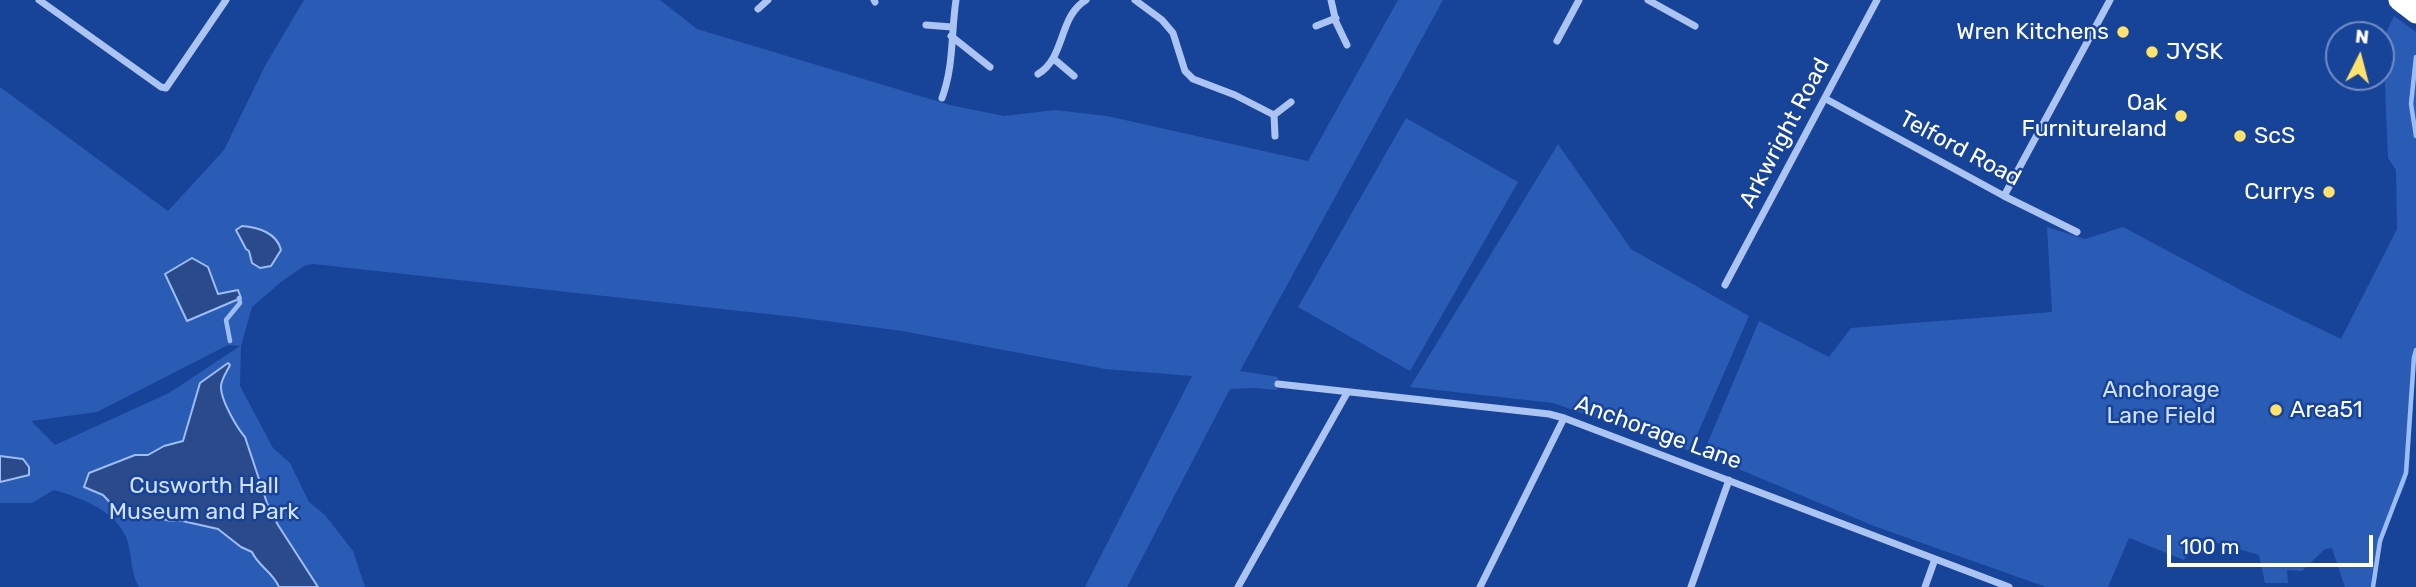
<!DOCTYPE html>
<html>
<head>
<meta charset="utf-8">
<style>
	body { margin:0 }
	#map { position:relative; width:2416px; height:587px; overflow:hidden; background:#174399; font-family:Rubik,sans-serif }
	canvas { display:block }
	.north { position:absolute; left:2325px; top:21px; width:70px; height:70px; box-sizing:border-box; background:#174399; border:2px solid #748ec2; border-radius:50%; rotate:6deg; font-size:19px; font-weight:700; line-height:28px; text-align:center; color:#fff }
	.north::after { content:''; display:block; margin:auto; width:24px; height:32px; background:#ffe26c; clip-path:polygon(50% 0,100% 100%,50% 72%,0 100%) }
	.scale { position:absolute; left:2167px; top:535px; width:206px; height:32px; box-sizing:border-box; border:4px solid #fff; border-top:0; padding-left:9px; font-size:21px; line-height:24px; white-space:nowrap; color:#fff; -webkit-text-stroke:5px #174399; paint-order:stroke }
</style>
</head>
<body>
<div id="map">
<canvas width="2416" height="587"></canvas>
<div class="north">N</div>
<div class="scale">100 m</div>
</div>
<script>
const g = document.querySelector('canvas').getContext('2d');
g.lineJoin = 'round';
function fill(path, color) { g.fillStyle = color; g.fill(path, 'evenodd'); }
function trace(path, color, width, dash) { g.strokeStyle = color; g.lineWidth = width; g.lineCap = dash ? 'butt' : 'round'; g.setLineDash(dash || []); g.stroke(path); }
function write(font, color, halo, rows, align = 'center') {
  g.font = font + ' Rubik,sans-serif'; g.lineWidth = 5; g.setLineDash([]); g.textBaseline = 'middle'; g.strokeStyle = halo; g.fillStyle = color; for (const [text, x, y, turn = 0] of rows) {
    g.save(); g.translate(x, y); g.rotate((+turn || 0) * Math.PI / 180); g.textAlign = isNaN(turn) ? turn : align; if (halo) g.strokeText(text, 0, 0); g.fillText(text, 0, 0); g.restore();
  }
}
fill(new Path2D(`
	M304,0H660L697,29L950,105L1004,116L1055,110L1107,116L1308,161L1398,0H1443L1240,371L1278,377L1277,390L1255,388L1230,389L1127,587H1085L1192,376L1105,369L902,331L804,318L313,264L304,266L281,282L252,307L241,346L240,386L273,448L290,463L309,502L325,515L353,551L365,587H139C129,571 133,549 124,533C110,508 80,498 54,490L32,503H0V87L168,211L224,150L266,64ZM228,345L240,346L169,393L55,445L31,421L97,412Z
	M2394,16L2416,32V358L2409,469L2405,485L2385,528L2374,587H2345L2332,548L2325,549L2302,571L2287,570L2288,583H2265L2259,555L2200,538L2184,560L2129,538L2108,587H2046L1874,526L1703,454L1759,321L1829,357L1851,328L2052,312L2047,227L2085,239L2123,227L2252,296L2341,339L2397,229L2396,170L2388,158L2383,39Z
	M1406,118L1518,182L1410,371L1298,307Z
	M1558,144L1631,249L1749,316L1690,451L1553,403L1410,387Z`), '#2a5cb6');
const water = new Path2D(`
	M242,226C258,227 277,233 281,250L271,266L260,268L252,263L249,251L246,249L236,230Z
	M192,258L208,267L218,294L238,290L241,298L187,321L165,274Z
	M228,363L230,365C227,371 221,380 221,386C220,399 237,428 245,437L267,503L278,525L318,587H279C273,572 258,566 252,552L241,547L218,529L178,520L171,521L159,518L131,520L118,511L103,495L84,487L89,473L135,455H148L164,446L183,441L200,383Z
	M0,456L23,459L29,467V475L0,482Z`);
fill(water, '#2a4a8b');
trace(water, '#9dbef4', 2);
trace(new Path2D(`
	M2416,57L2411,104L2416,136
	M230,341L226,320L240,303L239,298
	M2373,587L2380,541L2406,473L2414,357L2416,350`), '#9dbef4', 4.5);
trace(new Path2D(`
	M39,0L161,87L166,88L226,0
	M874,0L875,2
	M1135,0L1162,20L1173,33L1185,71L1193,79L1235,95L1274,115
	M1331,0L1336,22L1347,45
	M1648,0L1695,26
	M758,9L768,0
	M926,25L952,27
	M1316,26L1336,18
	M951,36L990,67
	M1557,41L1579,0
	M1054,59L1074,76
	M1038,74C1066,57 1058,17 1086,0
	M942,98C954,66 951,33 956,0
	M1826,99L2004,196L2077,232
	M1275,136L1274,115L1291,102
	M2004,196L2110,0
	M1725,285L1877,0
	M1278,384L1549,414L1564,418L2009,587
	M1238,587L1347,393
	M1480,587L1564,418
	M1691,587L1729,480
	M1925,587L1935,559`), '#abc4f2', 7);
trace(new Path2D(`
	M2399,0L2416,13`), '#fff', 21);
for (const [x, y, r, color] of [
	[2123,32,7,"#ffe26c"],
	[2152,52,7,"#ffe26c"],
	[2181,116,7,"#ffe26c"],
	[2240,136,7,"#ffe26c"],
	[2329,192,7,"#ffe26c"],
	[2276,410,7,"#ffe26c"]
]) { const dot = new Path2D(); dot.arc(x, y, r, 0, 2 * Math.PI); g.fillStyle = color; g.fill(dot); trace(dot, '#174399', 2.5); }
write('23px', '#fff', '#174399', [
	["Wren Kitchens",2109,32],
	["JYSK",2166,52,"left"],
	["Oak",2167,103],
	["Furnitureland",2167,129],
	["ScS",2254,136,"left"],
	["Currys",2315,192],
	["Area51",2290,410,"left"]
], 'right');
write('23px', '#fff', '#174399', [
	["Arkwright Road",1785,133,-62],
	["Telford Road",1960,149,28],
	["Anchorage Lane",1658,433,20]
]);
write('23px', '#d2e1fc', '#174399', [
	["Anchorage",2161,390],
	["Lane Field",2161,416],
	["Cusworth Hall",204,486],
	["Museum and Park",204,512]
]);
</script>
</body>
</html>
